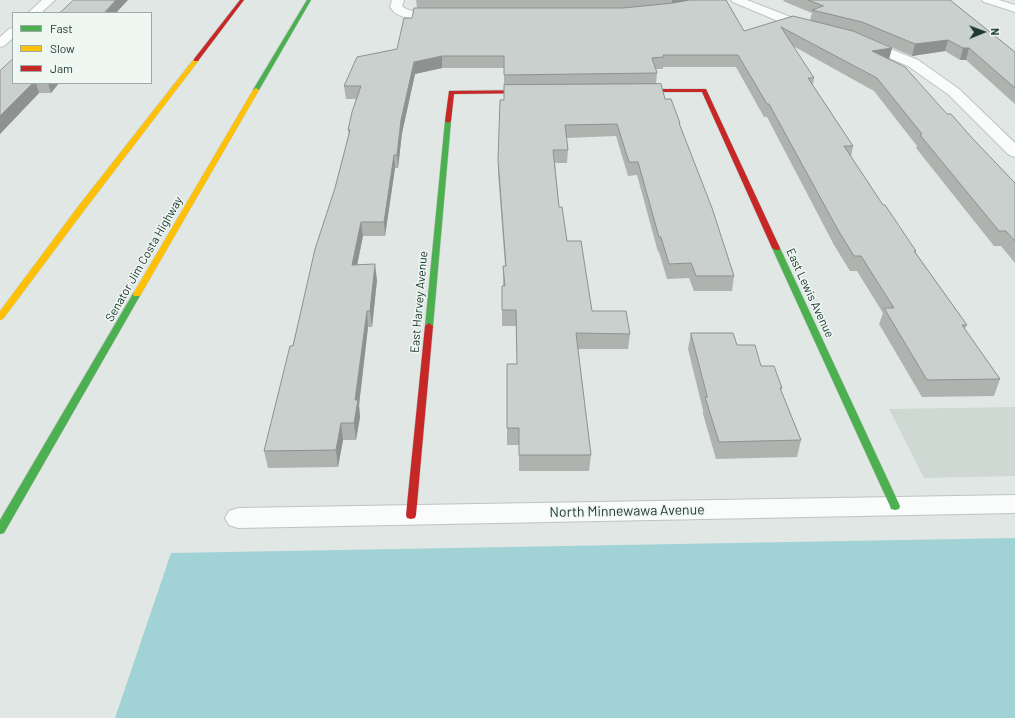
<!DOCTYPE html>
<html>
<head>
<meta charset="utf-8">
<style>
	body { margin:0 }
	#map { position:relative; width:1015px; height:718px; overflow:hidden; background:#e1e7e4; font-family:Barlow,sans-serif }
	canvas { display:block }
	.legend { position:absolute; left:12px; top:12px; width:140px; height:72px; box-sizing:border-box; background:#eff7f2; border:1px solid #9caba5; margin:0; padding:5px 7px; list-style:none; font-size:12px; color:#203931 }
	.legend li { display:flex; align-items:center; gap:8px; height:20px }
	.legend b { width:20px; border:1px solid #9caba5 }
	.north { position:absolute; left:963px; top:12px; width:40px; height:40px; -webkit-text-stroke:3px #eff7f2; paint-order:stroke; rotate:89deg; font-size:11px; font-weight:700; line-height:16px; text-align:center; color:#203931 }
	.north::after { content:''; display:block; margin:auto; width:14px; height:18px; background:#203931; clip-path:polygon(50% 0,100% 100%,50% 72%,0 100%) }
</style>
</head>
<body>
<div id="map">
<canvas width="1015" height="718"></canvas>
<ul class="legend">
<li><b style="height:5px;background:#4caf50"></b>Fast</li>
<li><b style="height:5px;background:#ffc107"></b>Slow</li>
<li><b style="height:5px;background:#c62828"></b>Jam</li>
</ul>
<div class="north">N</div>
</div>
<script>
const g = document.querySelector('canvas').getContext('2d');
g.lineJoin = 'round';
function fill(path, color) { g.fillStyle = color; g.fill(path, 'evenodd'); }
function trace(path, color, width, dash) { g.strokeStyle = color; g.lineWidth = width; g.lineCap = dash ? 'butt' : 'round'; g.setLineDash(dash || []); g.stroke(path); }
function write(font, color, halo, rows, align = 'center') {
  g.font = font + ' Barlow,sans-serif'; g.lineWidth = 3; g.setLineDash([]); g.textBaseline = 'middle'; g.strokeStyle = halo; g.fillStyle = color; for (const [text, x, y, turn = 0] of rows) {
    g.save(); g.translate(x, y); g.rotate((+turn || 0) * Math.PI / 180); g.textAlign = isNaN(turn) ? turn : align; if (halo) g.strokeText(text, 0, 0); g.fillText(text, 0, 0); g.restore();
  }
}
fill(new Path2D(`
	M1015,407V476L924,478L889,409Z`), '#cfd9d4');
fill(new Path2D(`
	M1015,538V718H115L171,553Z`), '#a1d3d6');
const street = new Path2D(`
	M42,0H55L41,13H28Z
	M392,0H404L402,6C412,16 433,9 445,12L447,15L445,18C435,20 406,20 397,14C394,13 392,9 390,7Z
	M731,0H747L793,18L817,24L819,27L817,30L813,31L785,24L733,2Z
	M982,0H999L1015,5V12L984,2Z
	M13,28V38L4,46L0,47V37L9,29Z
	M863,38L918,60L959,89L1015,143V157L1009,155L949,95L908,66L859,45L857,42L859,39Z
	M1015,495V513L238,528L229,525L225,518L229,511L238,508Z`);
const fast = new Path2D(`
	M307,0H311L259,90L254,91L253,90Z
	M448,119L451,121L433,326L429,329L425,326L445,121Z
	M773,246H776L780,248L900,506L899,509L895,510L891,509L890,506L772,248Z
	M134,292H140L141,294L4,533L0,534V520Z`);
const slow = new Path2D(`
	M194,59L199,60L86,208L3,319L0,320V311L80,204Z
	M256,88L259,90L141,294L140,296H134L133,294L253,90Z`);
const jam = new Path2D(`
	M240,0H244L198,61H194V59Z
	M633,89H706L780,248L779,250H776L772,248L702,92H631V90Z
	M533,90L535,91V93L454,94L451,121L448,123L445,121L449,91Z
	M429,323L433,326L416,515L415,518L411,519L407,518L406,515L425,326Z`);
trace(street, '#bec4c1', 2);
trace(fast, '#bec5c1', 1);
trace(slow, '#bec5c1', 1);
trace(jam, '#bec5c1', 1);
fill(street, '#fafbfb');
fill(fast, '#4caf50');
fill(slow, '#ffc107');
fill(jam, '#c62828');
fill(new Path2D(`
	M416,0H726L744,31L810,20L812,13L783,1L784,0H950L1015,52V104L966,60H960L945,51L912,56L858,33L892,48L889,59L973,139L1015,183V263L1001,246H994L916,148L917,146L874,91L793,46L814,78L813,85L853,146L851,157L883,205L916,251V253L967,325L965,329L1000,379L994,396L922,397L879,324L883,313L857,271H850L834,245L767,117H764L736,67H663V69H656L657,73L656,84L680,123V127L734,276L732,291H694L689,278L667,279L659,252H658L637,175L628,176L616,136L566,138L568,150L567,163H555L559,207L567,241L592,311L630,334L628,349H578L591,455L589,471H519V445H507V364H517L516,326H502V286H503V266H505L498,173V160L504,100V68H442L415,74L402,133L398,168H395L385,236H363L357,265L377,280L372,327H368L359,405L360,417L356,440H343L338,467L268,468L264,451L349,135L348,130L356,99H346L344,86L397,49L417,8Z
	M0,71L13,83H59L51,93H39L0,134Z
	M691,333L737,345L761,366L782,388L781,391L801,440L797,457L716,459L703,414V410L688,349Z`), '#aeb3b0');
fill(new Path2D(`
	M116,0H128L116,13H104Z
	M672,0H697L672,5Z
	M948,40L945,51L912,56L915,44Z
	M892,48L889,59L872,51Z
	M963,48H969L966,60H960Z
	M442,56V68L415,74L402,133L398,168L397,155L401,120L414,62Z
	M33,83H36L39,93L0,134V116Z
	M48,83H59L51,93Z
	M394,155L395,168L385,236L384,222Z
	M361,222L363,236L354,280L352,265Z
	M375,264L377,280L372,327L370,311Z
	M367,311L368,327L359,405L360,417L356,440L354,423L355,400Z
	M341,423L343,440L338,467L336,450Z`), '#8d9290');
const building = new Path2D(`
	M74,0H116L104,13H60Z
	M690,0H726L744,31L793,16L853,31L892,48L872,51L905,67L947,114H951L973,139L1015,183V241L1006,231H999L920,135L922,134L877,78L781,27L814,78H808L853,146H844L883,205H885L916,251H914L967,325H962L1000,379L927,380L884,308H894L861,256H854L838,230L769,104H767L738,55H663L664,57L652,58L657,73L504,75V56H442L414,62L401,120L397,155H394L384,222H361L352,265L375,264L370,311H367L355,400H358L354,423H341L336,450L264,451L290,346H293L315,249L335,188L350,130H348L352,112L361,86H344L357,57L397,49L404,18H412L414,8H623L673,3Z
	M808,0H950L1015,52V88L969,48H963L948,40L915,44L862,22L812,10L823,6Z
	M13,59V83H33L0,116V71Z
	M661,84L665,99H671L680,123H679L712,208L734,276H696L691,263L669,264L661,237H659L638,162H629L617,124L565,125L568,150H553L559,207H562L567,241H581L592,311H626L630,334L576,333L591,455H519V428H507V364H517L516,310H502V286H505L503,266H506L498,160L500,100H504V85Z
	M691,333H733L737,345H755L761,366H774L782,388H780L801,440L719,442L705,397H707Z`);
fill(building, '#cad0cd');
trace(building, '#8d9290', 1);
write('12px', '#203931', '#eff7f2', [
	["Senator Jim Costa Highway",144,259,-60],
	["East Lewis Avenue",810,293,65],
	["East Harvey Avenue",419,302,-85]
]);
write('14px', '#203931', '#eff7f2', [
	["North Minnewawa Avenue",627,511,-1]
]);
</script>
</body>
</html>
